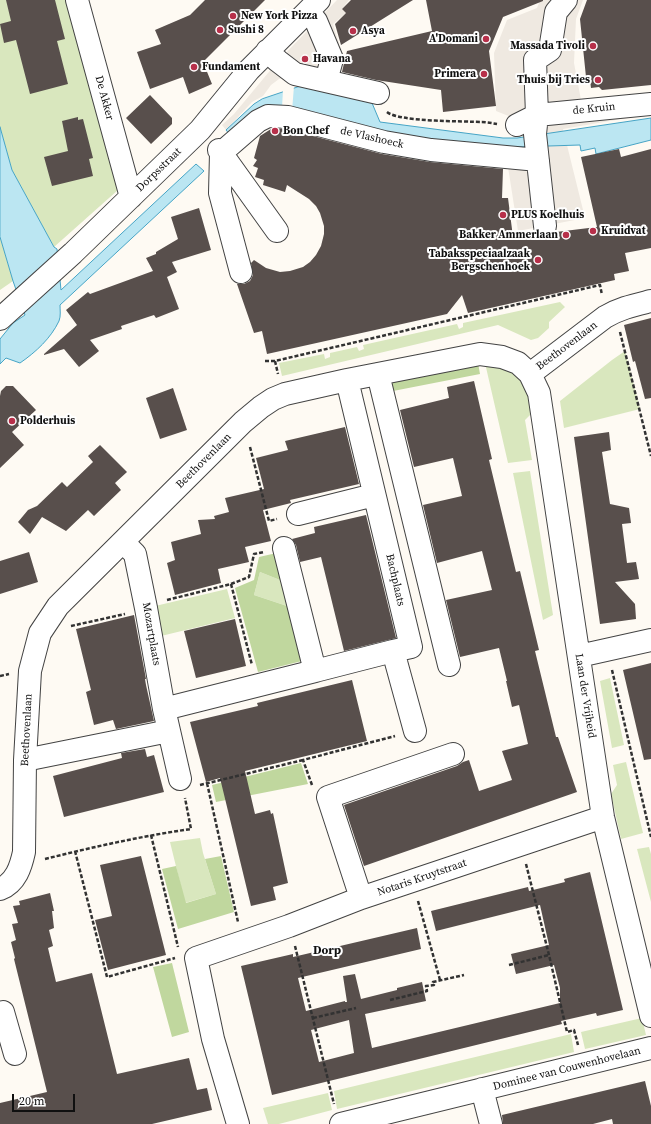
<!DOCTYPE html>
<html>
<head>
<meta charset="utf-8">
<style>
	body { margin:0 }
	#map { position:relative; width:651px; height:1124px; overflow:hidden; background:#fefaf3; font-family:"Source Serif 4",serif }
	canvas { display:block }
	.scale { position:absolute; left:12px; top:1094px; width:63px; height:18px; box-sizing:border-box; border:2px solid #101010; border-top:0; padding-left:5px; font-size:12px; line-height:14px; white-space:nowrap; color:#101010; -webkit-text-stroke:3px #fff; paint-order:stroke }
</style>
</head>
<body>
<div id="map">
<canvas width="651" height="1124"></canvas>
<div class="scale">20 m</div>
</div>
<script>
const g = document.querySelector('canvas').getContext('2d');
g.lineJoin = 'round';
function fill(path, color) { g.fillStyle = color; g.fill(path, 'evenodd'); }
function trace(path, color, width, dash) { g.strokeStyle = color; g.lineWidth = width; g.lineCap = dash ? 'butt' : 'round'; g.setLineDash(dash || []); g.stroke(path); }
function write(font, color, halo, rows, align = 'center') {
  g.font = font + ' "Source Serif 4",serif'; g.lineWidth = 4; g.setLineDash([]); g.textBaseline = 'middle'; g.strokeStyle = halo; g.fillStyle = color; for (const [text, x, y, turn = 0] of rows) {
    g.save(); g.translate(x, y); g.rotate((+turn || 0) * Math.PI / 180); g.textAlign = isNaN(turn) ? turn : align; if (halo) g.strokeText(text, 0, 0); g.fillText(text, 0, 0); g.restore();
  }
}
fill(new Path2D(`
	M0,0H68L96,99L118,190L54,247L12,170L0,127Z
	M0,237L13,281L0,290Z
	M560,302L565,307L549,322V328L538,338L531,340L498,325L282,376L279,363L324,354L325,359L330,357V353L357,347L359,351L364,349L363,345L457,324L459,329L463,327V323Z
	M625,351L640,409L564,428L560,401L612,360Z
	M499,360L529,386L535,410L525,420L532,460L508,463L485,363Z
	M530,471L553,615L543,620L513,473Z
	M260,572L290,584L296,609L254,595Z
	M227,589L235,618L157,637L151,607Z
	M610,678L624,745L612,748L600,681Z
	M626,762L643,833L621,839L611,794L617,785L613,765Z
	M200,838L203,853L216,894L185,903L170,842Z
	M649,847L651,854V902L637,849Z
	M642,1018L646,1035L585,1049L581,1032Z
	M571,1034L574,1052L337,1109L334,1091Z
	M328,1093L332,1110L279,1124H268L263,1108Z`), '#d9e7be');
fill(new Path2D(`
	M478,363L480,374L388,392L385,381Z
	M281,552L290,584L260,572L254,595L296,609L310,659L258,672L235,588L254,580L259,557Z
	M301,763L308,784L216,802L212,785Z
	M221,856L234,912L178,929L162,869L176,866L186,903L216,894L205,859Z
	M172,963L189,1032L172,1037L153,967Z`), '#c0d79e');
fill(new Path2D(`
	M337,0H349L342,9L346,13L333,24L339,43L333,49L348,63L341,71L339,80L285,77L279,79L271,85L263,96L252,102L226,130L222,125L234,114L278,61Z
	M540,0H583L576,19L574,63L581,100L651,94V114L563,129L585,218L518,231L508,167L525,159L521,133L516,119L496,111L494,53L507,20L537,8Z`), '#efe9e1');
const water = new Path2D(`
	M301,86L372,103L380,122L503,138H517L651,118V140L596,154L595,148L581,151L580,145L517,147L413,138L282,106L232,137L226,130L254,104L262,99Z
	M0,127L12,170L54,247L57,249L61,290L196,164L204,171L60,305C60,310 61,316 59,321C51,338 36,352 20,363L6,358L0,364V339L13,323L25,315L13,281L0,237Z`);
fill(water, '#bbe6f2');
trace(water, '#46a4c5', 1);
fill(new Path2D(`
	M294,86L292,111L282,108L283,90Z`), '#fefaf3');
fill(new Path2D(`
	M6,0H55L65,39L57,41L68,84L30,94L16,40L4,43L0,24L11,21Z
	M205,0H265L203,62L212,84L189,94L183,77L150,89L137,52L161,44L155,30L190,15Z
	M351,0H413L341,45L335,24L346,13L342,9Z
	M426,0H543V1L503,17L489,51L496,106L443,112L441,90L376,80L342,72L347,51L432,31Z
	M587,0H651V85L602,90L599,87L591,88L590,80L586,77L580,19Z
	M150,95L172,118V124L151,144L126,118Z
	M78,117V120L83,119L93,158L89,159L93,176L52,186L44,157L68,151L62,121Z
	M271,129H286L382,154L430,162L503,169L502,198H508L513,237L536,234L540,238H547L553,236L556,232L597,227L581,157L619,149L621,157L651,149V248L625,253L629,271L614,274L615,280L468,313L462,295L447,314L267,354L262,331L254,333L237,284H244L250,281L253,275L251,263L254,260L266,268L280,272L290,271L303,267L310,262L316,255L321,246L324,234V226L320,213L316,206L309,199L287,185L285,192L263,185L264,180L255,177L258,168L253,166L257,160L254,158L260,136Z
	M199,208L211,250L172,262L177,272L167,277L179,309L156,318L154,315L121,326L122,329L90,340L99,351L79,367L64,349L44,355V354L77,325L66,310L88,292L90,294L153,271L146,258L156,254V252L178,239L171,217Z
	M651,318V398L645,399L635,361L633,362L624,325Z
	M474,381L492,459L489,460L516,572L520,571L539,650L535,651L556,737H558L577,792L364,866L344,805L457,766L463,762L469,760L479,791L512,780L502,751L528,744L519,705L512,707L506,681H507L499,648L460,657L446,600L492,590L482,551L437,563L423,505L462,496L453,458L414,467L400,410L449,398L447,387Z
	M6,386H13L36,410L12,432L24,445L0,468V396L1,391Z
	M173,388L187,430L160,439L146,398Z
	M345,427L359,484L290,500L291,503L263,510L271,541L245,547L249,562L218,569L221,583L175,595L167,563L175,560L171,542L201,534L198,520L215,519L214,516L229,512L225,498L264,489L256,458L288,450L285,441Z
	M609,432L611,450L602,452L610,504L629,508L631,523L622,524L627,563L636,562L639,579L615,582L635,604L636,619L600,624L574,437Z
	M100,445L127,472L115,483L121,490L94,516L88,510L66,531L42,517L30,534L18,522L28,510L37,506L62,482L67,487L93,462L88,456Z
	M366,515L396,638L344,651L321,557L300,562L296,545L292,539L315,533L314,527Z
	M29,552L38,582L0,594V561Z
	M134,615L146,679H145L146,685L154,721L116,729L113,720L94,725L86,692L91,690L76,629Z
	M235,619L246,666L196,678L184,631Z
	M651,663V759L644,760L623,670Z
	M352,680L367,741L245,771L255,814L270,810L271,814L273,813L288,883L273,887L276,900L251,906L220,778L206,782L190,722L258,706L257,703Z
	M145,749L147,757L154,755L164,792L64,817L53,776L122,758L121,753Z
	M141,856L166,955L108,970L95,920L112,916L100,865Z
	M590,872L623,1010L597,1016L596,1013L561,1021L562,1024L272,1095L241,966L293,954V957L417,928L421,949L298,978L306,1011L345,1001V1002H347L343,976L355,974L361,999L397,990V988L422,982L426,1001L365,1014L372,1048L560,1003V988L554,965L516,974L511,954L549,945L540,905L436,931L431,911L528,887L529,891L565,882L564,879ZM349,1020L354,1053L319,1062L311,1030Z
	M50,893L54,911H52L54,928L49,930L53,946L48,948L56,982L92,973L117,1074L189,1058L197,1090L207,1088L212,1110L152,1124H0V1103L47,1092L14,959L15,958L11,942L16,940L12,924L18,923L13,906L20,905L19,901Z
	M645,1081L651,1106V1124H613L612,1119L593,1124H503L502,1115Z`), '#584f4c');
const minor = new Path2D(`
	M77,0L131,197
	M308,11L316,21L332,59L326,81
	M267,51L278,61L295,74L378,93
	M517,125L537,115L651,104
	M219,150L277,231
	M545,226L535,134L537,115L535,60L550,50L556,12L566,0
	M241,272L220,193L221,153L258,121L268,116L288,117L384,142L431,150L538,160
	M0,319L73,253L200,130L249,70L319,0
	M378,374L449,665
	M530,374L539,393L603,817L651,1016
	M347,380L411,647L393,651L415,731
	M298,514L374,495
	M123,542L135,554L146,608L164,709L180,779
	M579,656L651,640
	M315,671L393,651
	M164,709L315,671L284,548
	M25,760L169,731
	M0,889C16,883 21,866 24,852L25,760L30,671L40,633L58,606L243,422L261,407L273,399L285,394L347,380L480,354L502,357L518,363L530,374L605,317C620,308 635,305 651,301
	M361,898L328,797L453,754
	M0,1013L3,1012L15,1054
	M482,1089L491,1124
	M238,1124L213,1039L196,958L289,926L361,898L603,817
	M341,1124L651,1048`);
trace(minor, '#434343', 24);
trace(new Path2D(`
	M387,112C399,122 463,121 481,122C486,122 491,123 497,124
	M620,332L651,456
	M265,361H275L600,285L602,295
	M275,361L278,374
	M250,447L269,521L277,519
	M231,584L252,665
	M167,600L231,584L249,577L254,554L264,552
	M71,626L125,614
	M612,670L651,837
	M0,676L9,674
	M207,783L238,922
	M200,785L303,760
	M312,785L303,760L395,736
	M151,835L178,947
	M75,851L107,977L175,958
	M45,859C93,847 142,836 191,829L185,798
	M526,864L549,955L567,1032L574,1030L578,1045
	M418,901L440,980
	M295,946L334,1104
	M509,965L549,955
	M390,1000L427,991L426,986L434,985L433,982L464,975
	M313,1018L356,1008`), '#323232', 2.5, [4, 2]);
trace(minor, '#fff', 22);
for (const [x, y, r, color] of [
	[233,16,4,"#b7304a"],
	[220,30,4,"#b7304a"],
	[353,31,4,"#b7304a"],
	[486,39,4,"#b7304a"],
	[593,46,4,"#b7304a"],
	[305,59,4,"#b7304a"],
	[194,67,4,"#b7304a"],
	[484,74,4,"#b7304a"],
	[598,80,4,"#b7304a"],
	[275,131,4,"#b7304a"],
	[503,215,4,"#b7304a"],
	[593,231,4,"#b7304a"],
	[566,235,4,"#b7304a"],
	[538,260,4,"#b7304a"],
	[12,421,4,"#b7304a"]
]) { const dot = new Path2D(); dot.arc(x, y, r, 0, 2 * Math.PI); g.fillStyle = color; g.fill(dot); trace(dot, '#fff', 1.5); }
write('bold 11px', '#101010', '#fff', [
	["New York Pizza",241,16],
	["Sushi 8",228,30],
	["Asya",361,31],
	["A'Domani",478,39,"right"],
	["Massada Tivoli",585,46,"right"],
	["Havana",313,59],
	["Fundament",202,67],
	["Primera",476,74,"right"],
	["Thuis bij Tries",590,80,"right"],
	["Bon Chef",283,131],
	["PLUS Koelhuis",511,215],
	["Kruidvat",601,231],
	["Bakker Ammerlaan",558,235,"right"],
	["Tabaksspeciaalzaak",530,254,"right"],
	["Bergschenhoek",530,267,"right"],
	["Polderhuis",20,421]
], 'left');
write('11px', '#101010', '#fff', [
	["De Akker",104,98,75],
	["de Kruin",594,109,-6],
	["de Vlashoeck",372,138,13],
	["Dorpsstraat",159,170,-44],
	["Beethovenlaan",567,346,-37],
	["Beethovenlaan",204,461,-45],
	["Bachplaats",395,580,77],
	["Mozartplaats",151,634,80],
	["Laan der Vrijheid",585,696,81],
	["Beethovenlaan",27,730,-87],
	["Notaris Kruytstraat",422,878,-19],
	["Dominee van Couwenhovelaan",567,1069,-14]
]);
write('bold 12px', '#101010', '#fff', [
	["Dorp",327,951]
]);
</script>
</body>
</html>
